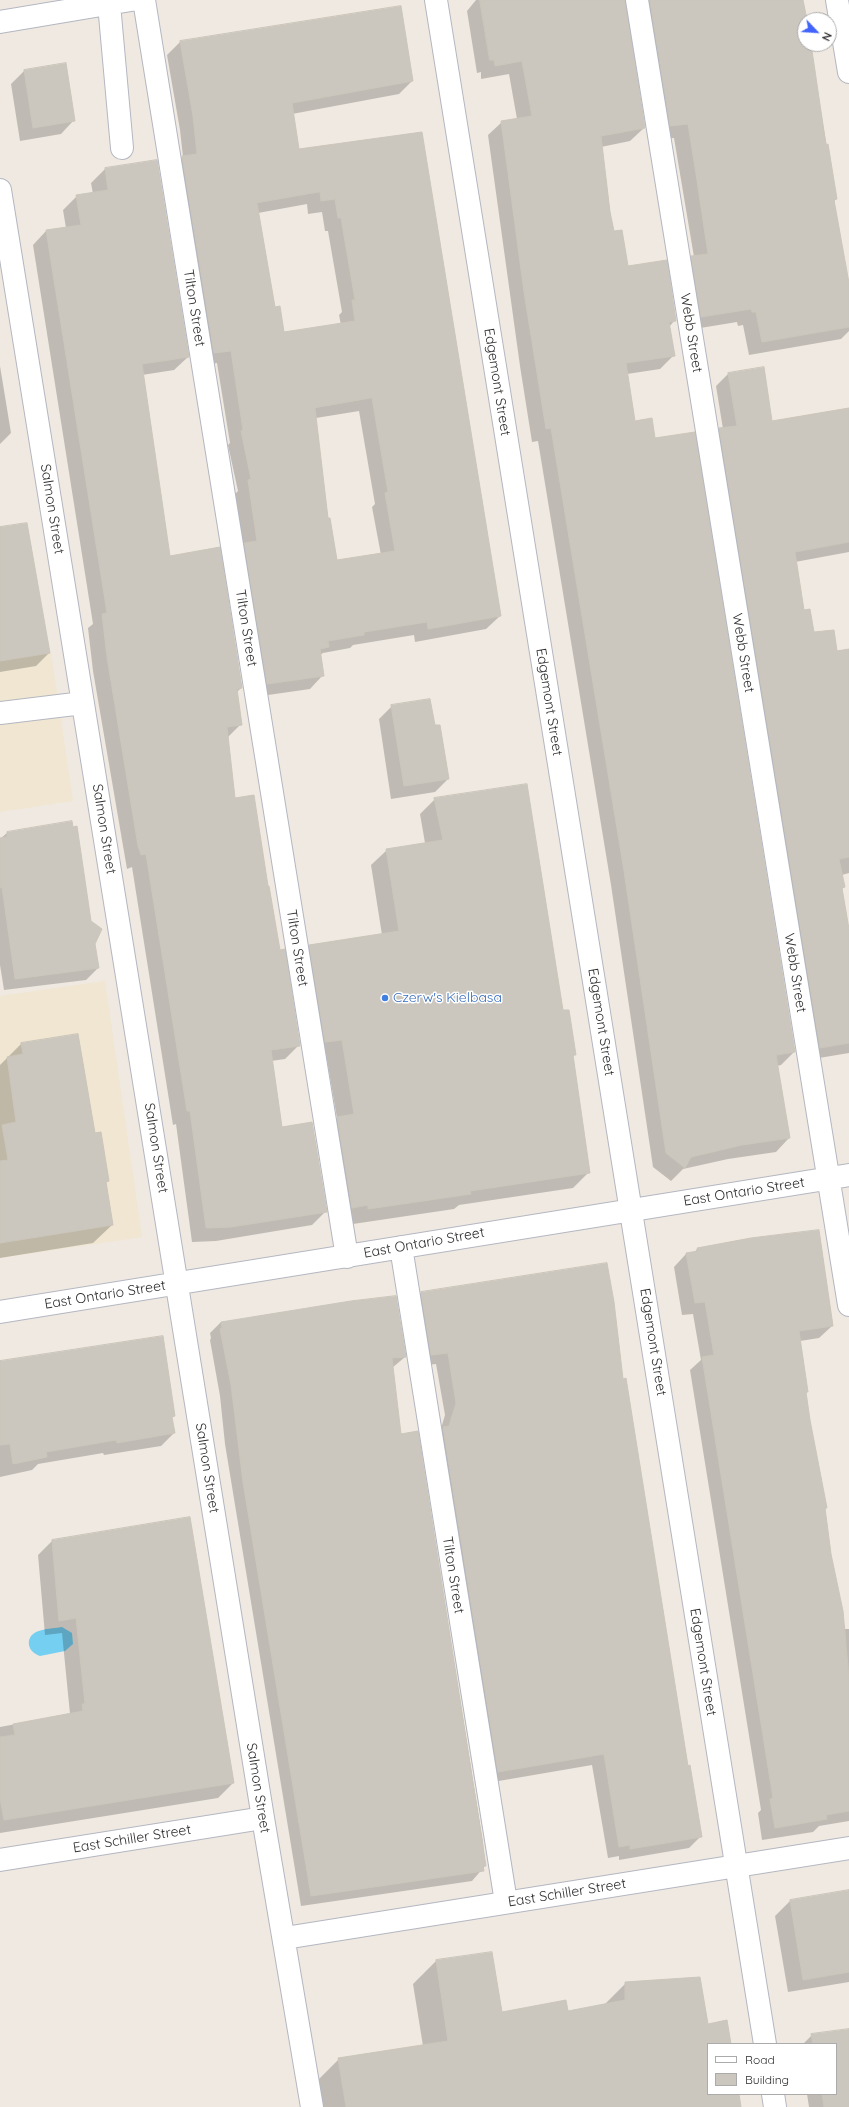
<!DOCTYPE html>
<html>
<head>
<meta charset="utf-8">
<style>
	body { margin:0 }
	#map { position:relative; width:849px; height:2107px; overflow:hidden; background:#efe9e1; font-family:Quicksand,sans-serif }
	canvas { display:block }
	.legend { position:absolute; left:707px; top:2043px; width:130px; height:52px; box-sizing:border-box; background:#fff; border:1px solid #ababab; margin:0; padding:5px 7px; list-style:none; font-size:12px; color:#2e2e2e }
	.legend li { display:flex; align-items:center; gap:8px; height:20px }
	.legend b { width:20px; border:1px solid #ababab }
	.north { position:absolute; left:797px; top:12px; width:40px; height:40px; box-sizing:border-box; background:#fff; border:1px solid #ababab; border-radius:50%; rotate:115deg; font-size:11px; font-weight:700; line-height:16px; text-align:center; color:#2e2e2e }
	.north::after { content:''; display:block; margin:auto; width:14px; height:18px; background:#4264fb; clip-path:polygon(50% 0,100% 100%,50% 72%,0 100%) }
</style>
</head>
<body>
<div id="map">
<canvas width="849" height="2107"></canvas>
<ul class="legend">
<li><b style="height:5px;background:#fff"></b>Road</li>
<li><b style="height:11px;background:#cbc7bf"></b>Building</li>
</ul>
<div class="north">N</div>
</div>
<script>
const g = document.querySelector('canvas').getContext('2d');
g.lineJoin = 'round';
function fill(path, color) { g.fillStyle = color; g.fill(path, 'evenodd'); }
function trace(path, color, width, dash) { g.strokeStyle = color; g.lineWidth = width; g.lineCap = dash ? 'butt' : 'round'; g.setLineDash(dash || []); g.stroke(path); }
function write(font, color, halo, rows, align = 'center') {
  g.font = font + ' Quicksand,sans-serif'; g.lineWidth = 3; g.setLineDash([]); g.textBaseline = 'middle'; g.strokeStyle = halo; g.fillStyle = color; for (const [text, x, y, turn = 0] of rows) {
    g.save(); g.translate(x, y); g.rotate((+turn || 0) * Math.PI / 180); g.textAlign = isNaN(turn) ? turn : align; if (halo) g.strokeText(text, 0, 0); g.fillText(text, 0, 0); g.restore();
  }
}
fill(new Path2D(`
	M51,652L73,801L0,812V660Z
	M105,981L142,1237L0,1258V996Z`), '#f0e6d1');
fill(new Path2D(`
	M62,1627L72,1633L73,1644L65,1651L40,1656C35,1654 30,1651 29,1645C27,1628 51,1629 62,1627Z`), '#75cff0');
fill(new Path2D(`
	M476,0H802L805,20V44H809L836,199L833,202L849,293V331L841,339L749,355L743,325L738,326L737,322L688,330L678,271L694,257L674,138L657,139L627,1H624L644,128L630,141L601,147L613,232L627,268L675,320L669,327L674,355L660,369L627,374L634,422L655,440L794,1052L781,1065L777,1066L789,1138L776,1152L728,1159L683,1169L671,1181L653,1167L611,885L538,441L532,442L520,366L488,135L502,122L517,119L509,74L481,79V72L477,73L467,11Z
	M400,7L412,81L399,94L292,114L298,150L421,133L500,616L486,629L415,642L414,635L353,645L350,648L323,653L320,655L323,675L310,689L254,697L243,546L235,494L238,491L228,445L230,443L217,363L201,366L169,170L183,157L180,130L167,55L180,42ZM307,204L308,214L322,212L325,231H328L342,312L339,315L341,325L284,333L274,308L258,213ZM359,411L375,504L372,507L381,555L336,562L327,519L316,418Z
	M24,71L74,120L61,134L20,141L11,84Z
	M105,169L188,357L174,370L142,375L169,557L241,688L236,693L241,724L227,738L234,799L267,887L299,1045L285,1059L271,1061L281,1128L326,1211L312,1225L216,1241L192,1242L176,1124L173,1125L132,867L127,869L93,671L88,628L93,624L33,245L46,231L66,228L63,210L77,196L93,194L91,183Z
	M0,366L11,433L0,444Z
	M729,373L771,422L849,409V552L795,562L803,611L813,633L836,652L849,650V873L842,875L844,887L841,890L849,935V1053L807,1060L707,442L720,429H723L716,386Z
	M0,528L49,653L36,666L0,672Z
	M392,706L434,727L448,779L435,792L391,799L379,719Z
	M435,799L562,1011L575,1054L572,1058L589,1172L573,1188L459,1205L454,1209L353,1224V1220L337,1223L322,1133L337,1118L326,1054L310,1057L294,962L310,946L382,935L371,865L387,850L425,843L420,814Z
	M7,833L94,944L98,968L86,980L4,990L0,965V839Z
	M21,1044L94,1135L107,1181L105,1184L112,1225L93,1243L0,1258V1065Z
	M697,1249L832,1326L819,1338L800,1341L807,1391L806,1393L809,1420L826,1508L824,1510L830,1554L845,1629H849V1821L819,1826L813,1832L762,1840L758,1813L761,1810L690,1370L701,1360L693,1314L682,1315L674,1267L686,1254L694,1253Z
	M421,1293L622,1380L687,1767L701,1836L689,1848L619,1860V1856L608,1858L592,1765L487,1783L440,1432L445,1415L436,1364L420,1366L410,1304Z
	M221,1322L405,1357L392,1368L400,1435L417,1433L483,1842L485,1866L472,1881L301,1906L225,1444L220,1396L210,1340L211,1338L210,1333Z
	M0,1362L174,1416L171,1418L174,1433L161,1446L104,1455L103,1453L38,1464L32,1470L0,1477Z
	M53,1540L233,1783L218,1798L0,1833V1727L70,1714L62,1633L45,1635L38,1555Z
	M849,1891V1982L788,1992L775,1916L790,1901Z
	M436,1961L501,2013L567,2012L604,2005L626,1983L707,2025L730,2044H708V2094H738L740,2107H319L316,2082L339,2059L423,2046L413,1984Z
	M849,2030V2107H809L807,2094H836V2044H803L812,2035Z`), '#0003');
const building = new Path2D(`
	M480,0H625L645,128L601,136L610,212L614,231L622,230L628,266L667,260L676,321L669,322L675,356L626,363L635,421L652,418L655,438L695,432L795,1052L776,1055L790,1138L742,1145L691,1157L685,1168L666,1153L624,871L551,428L546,429L524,292L501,121L532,116L522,61L495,66L494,60H490Z
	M650,0H803L807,20H805V44H811L826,145L828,144L837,199L834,200L849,283V327L762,342L756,312H752L751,309L701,317L691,256L708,254L696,174L688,124L670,126Z
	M401,6L413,81L292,103L299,149L422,132L501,616L428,629L427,622L364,632V635L328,641L329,647L320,649L324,676L267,684L244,543L257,541L248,480L251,479L241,431L243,430L231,351L214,353L182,156L197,154L193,116L180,41ZM320,192L321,201L335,199L338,218H341L355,300H352L355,321L284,332L280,306L275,307L257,203ZM372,398L388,492L385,493L395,551L337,560L330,518H328L315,408Z
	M66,63L75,121L33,128L24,70Z
	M157,160L189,357L142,364L170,556L220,547L242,688L237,689L242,725L227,727L235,798L254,795L268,886H269L280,950L285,949L300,1046L271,1050L282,1127L312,1122L327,1212L231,1227L206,1228L190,1111H187L146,854L141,855L138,846L107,657L102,614L107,613L46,230L81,225L76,195L108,190L105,168Z
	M764,367L772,421L849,408V542L795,552L804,610L810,609L814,632L834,630L837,651L849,649V857L839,859L845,887L842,888L849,929V1043L820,1048L719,428L737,426L728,373Z
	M27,523L50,653L0,661V527Z
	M430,699L435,725H440L449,779L404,786L391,705Z
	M527,784L563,1010H569L576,1055H573L590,1173L470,1191L471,1194L368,1209V1205L352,1208L337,1117L354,1114L342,1040L325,1042L309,945L399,931L386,849L443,840L434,798Z
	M72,821L73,827L77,826L91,921L102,929L95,944L99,968L15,979L2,887L0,888V838L7,837V832Z
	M78,1034L95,1133L101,1132L109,1181L106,1182L113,1225L0,1243V1161L8,1160L2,1125L16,1122L7,1057L23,1054L21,1043Z
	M819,1230L833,1326L799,1331L808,1392H806L810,1420L827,1508H825L831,1554L843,1611L849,1678V1811L826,1815L827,1819L775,1828L770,1799L773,1798L702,1357L714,1355L705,1302L695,1303L686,1253L698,1251L697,1248L751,1238Z
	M607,1263L614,1302L623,1379L626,1378L688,1766L690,1765L702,1837L630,1849V1845L619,1847L604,1754L498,1772L443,1427L449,1426L456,1403L448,1353L431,1355L421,1292Z
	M396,1296L406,1357L392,1358L401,1434L418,1431L486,1866H483L484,1871L311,1896L243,1482L231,1385L220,1329L222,1328L221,1322L351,1301Z
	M163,1336L175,1416L172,1417L175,1433L117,1443L116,1440L46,1452L47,1457L13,1464L10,1444L0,1445V1361Z
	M190,1517L234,1783L4,1820L0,1798V1737L15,1735L13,1724L83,1711L82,1704H85L76,1618L59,1621L52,1540Z
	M849,1890V1972L803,1980L790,1900Z
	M492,1952L502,2012L566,2000L568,2011L625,2000V1982L700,1977L708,2024L727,2020L731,2044H708V2094H739L741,2107H346L338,2058L448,2041L436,1960Z
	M849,2029V2107H824L822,2094H836V2044H813L811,2034Z`);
fill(building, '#cbc7bf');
trace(building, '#cbc5ba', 1);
const minor = new Path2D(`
	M144,0L347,1257
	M436,0L765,2044
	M637,0L849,1305
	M837,0L849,72
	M109,4L122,148
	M0,22L131,0
	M0,190L263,1818L312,2107
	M0,713L83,703
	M401,1247L506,1902
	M0,1312L849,1175
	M0,1860L263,1818
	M285,1938L849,1848
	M773,2094L775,2107`);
trace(minor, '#b4b7c1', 24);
trace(minor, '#fff', 22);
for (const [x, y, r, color] of [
	[385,998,4,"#3f7fe0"]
]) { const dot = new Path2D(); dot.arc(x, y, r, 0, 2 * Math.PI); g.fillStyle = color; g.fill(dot); trace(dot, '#fff', 1.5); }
write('14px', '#2e2e2e', '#fff', [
	["Tilton Street",194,308,81],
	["Webb Street",691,333,81],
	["Edgemont Street",497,382,81],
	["Salmon Street",52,509,81],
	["Tilton Street",246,628,81],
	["Webb Street",743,653,81],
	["Edgemont Street",549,702,81],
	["Salmon Street",104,829,81],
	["Tilton Street",297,948,81],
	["Webb Street",795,973,81],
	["Edgemont Street",601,1022,81],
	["Salmon Street",156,1148,81],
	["East Ontario Street",744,1192,-9],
	["East Ontario Street",424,1243,-10],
	["East Ontario Street",105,1295,-9],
	["Edgemont Street",653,1342,81],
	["Salmon Street",207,1468,81],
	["Tilton Street",453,1575,81],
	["Edgemont Street",703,1662,81],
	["Salmon Street",258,1788,81],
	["East Schiller Street",132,1839,-9],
	["East Schiller Street",567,1893,-9]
]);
write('14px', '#366cbe', '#fff', [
	["Czerw's Kielbasa",393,998]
], 'left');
</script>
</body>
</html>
